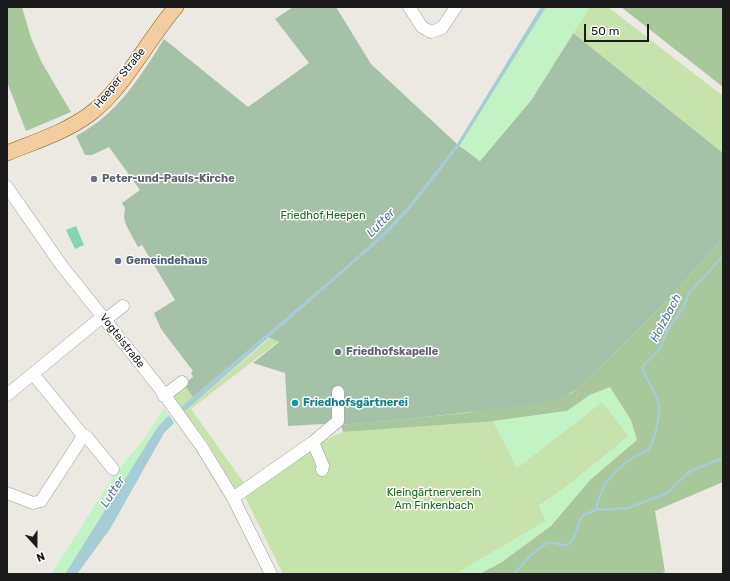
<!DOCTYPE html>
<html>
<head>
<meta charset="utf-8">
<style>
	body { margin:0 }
	#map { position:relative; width:730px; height:581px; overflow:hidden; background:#ece8e2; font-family:Rubik,sans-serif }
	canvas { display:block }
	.frame { position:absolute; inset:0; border:8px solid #1b1b1b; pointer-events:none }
	.north { position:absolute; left:16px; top:525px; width:40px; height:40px; -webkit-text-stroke:3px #fff; paint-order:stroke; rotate:159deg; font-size:11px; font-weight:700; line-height:16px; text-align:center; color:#1b1b1b }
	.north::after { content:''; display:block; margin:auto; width:14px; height:18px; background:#1b1b1b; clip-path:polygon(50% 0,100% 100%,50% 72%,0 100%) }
	.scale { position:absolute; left:584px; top:24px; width:65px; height:18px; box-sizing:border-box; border:2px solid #1b1b1b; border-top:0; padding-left:5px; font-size:12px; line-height:14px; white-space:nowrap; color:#1b1b1b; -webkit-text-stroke:3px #fff; paint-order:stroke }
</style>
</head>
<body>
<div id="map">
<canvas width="730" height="581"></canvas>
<div class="frame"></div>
<div class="north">N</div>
<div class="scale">50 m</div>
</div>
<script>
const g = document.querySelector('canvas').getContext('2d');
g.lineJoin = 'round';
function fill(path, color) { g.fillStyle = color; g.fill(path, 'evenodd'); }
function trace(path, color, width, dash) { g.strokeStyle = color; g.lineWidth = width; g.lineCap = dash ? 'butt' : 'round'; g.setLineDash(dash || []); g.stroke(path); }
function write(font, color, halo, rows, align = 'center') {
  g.font = font + ' Rubik,sans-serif'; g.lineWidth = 3; g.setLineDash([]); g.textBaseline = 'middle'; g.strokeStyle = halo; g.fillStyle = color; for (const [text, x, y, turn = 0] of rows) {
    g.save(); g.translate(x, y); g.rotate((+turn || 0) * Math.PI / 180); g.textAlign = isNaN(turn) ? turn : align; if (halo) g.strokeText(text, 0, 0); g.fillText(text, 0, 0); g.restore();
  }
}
fill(new Path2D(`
	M590,7H608L723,96V153L572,32Z
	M270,338L279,341L191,409L246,486L238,489L235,488L208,443L184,412Z
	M184,384L193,397L181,407L175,399L174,394Z
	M602,402L629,436L567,486L539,506L546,521L455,574H283L244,495L321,442L343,432L493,421L517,468Z`), '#c8e2ab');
fill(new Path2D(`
	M7,7H22L31,38L42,63L71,112L26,131L7,82Z
	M621,7H723V87Z
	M723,239V482L655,511L665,572L658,574H479L502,562L591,479L636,440L610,388L590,395L567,411L496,421L343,432L341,425L466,413L570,394L579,388L660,308Z`), '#a8c79a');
fill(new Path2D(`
	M293,7H336L371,64L457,144L480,161L532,99L572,32L723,153V239L660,308L579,388C555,405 522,405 494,409C443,416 392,420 341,425V423L288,426L285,373L253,363L279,342L266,336L193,397L184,384L193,377L191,373L193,371L161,329L154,313L175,300L142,245L138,247L126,225L124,217L125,208L122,203L140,190L109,147L92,155H85L76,136C117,115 140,77 164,39L248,107L309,63L275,19Z`), '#a5c2a9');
fill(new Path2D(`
	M546,7H590L532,99L480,161L460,145Z
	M610,387L631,420L637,440L591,479L551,526L502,562L479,574H455L546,521L539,507L567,486L629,436L602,402L517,468L493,421L567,411L590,395Z
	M164,409L169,415L157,428L68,570L65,574H51L117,471L141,443Z`), '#c1f3c4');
fill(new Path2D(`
	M76,226L84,245L75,249L66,230Z`), '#86d4b4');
fill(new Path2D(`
	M541,7H546L460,145L413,206L387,234L184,412L181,407L342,270L384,232L410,204L457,144Z
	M169,415L174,423L164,433L110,529L77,574H65L157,428Z`), '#a6ccd6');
trace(new Path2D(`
	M596,510C601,484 612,472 634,457C638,454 644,453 648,450C654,444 660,415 659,406C657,390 645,382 642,367L660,349L667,331L683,308L689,293L723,256
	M514,574C520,567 539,545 548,543C555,540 565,550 571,542C577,536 578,522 583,515L596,510L628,508L667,493L689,472L717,460L723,459`), '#a6ccd6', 2.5);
const minor = new Path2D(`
	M409,7L422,27L431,32L442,28L456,7
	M7,187L62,266L158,386L202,447L233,498L271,574
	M105,320L123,306
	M7,395L102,317
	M164,396L182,382
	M82,434L87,437L113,469
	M313,442L323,466L322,470
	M7,493L33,503L41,501L80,441L82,434L33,374
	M233,498L313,442L338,421V392`);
const major = new Path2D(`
	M7,153C34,142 66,132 90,114C123,90 148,39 176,7`);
trace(minor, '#9f9f9f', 13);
trace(major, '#855a0e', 16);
trace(minor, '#fff', 12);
trace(major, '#f2cda0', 15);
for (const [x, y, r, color] of [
	[94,179,4,"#6b7280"],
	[118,261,4,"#5c6f8a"],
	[338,352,4,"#6b7280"],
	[295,403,4,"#0f9aa8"]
]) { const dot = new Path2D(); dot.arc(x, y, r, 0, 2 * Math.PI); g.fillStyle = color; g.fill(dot); trace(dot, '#fff', 1.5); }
write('11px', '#1b1b1b', '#fff', [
	["Heeper Straße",120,78,-51],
	["Vogteistraße",122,341,52]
]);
write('bold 11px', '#5b616d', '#fff', [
	["Peter-und-Pauls-Kirche",102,179],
	["Friedhofskapelle",346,352]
], 'left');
write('11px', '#156d1a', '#fff', [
	["Friedhof Heepen",323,216],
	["Kleingärtnerverein",434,493],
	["Am Finkenbach",434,506]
]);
write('bold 11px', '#4e5e75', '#fff', [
	["Gemeindehaus",126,261]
], 'left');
write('bold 11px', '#0d838f', '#fff', [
	["Friedhofsgärtnerei",303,403]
], 'left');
write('italic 12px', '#4f769a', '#fff', [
	["Lutter",381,223,-46],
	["Holzbach",666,318,-62],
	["Lutter",113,492,-57]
]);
</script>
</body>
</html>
